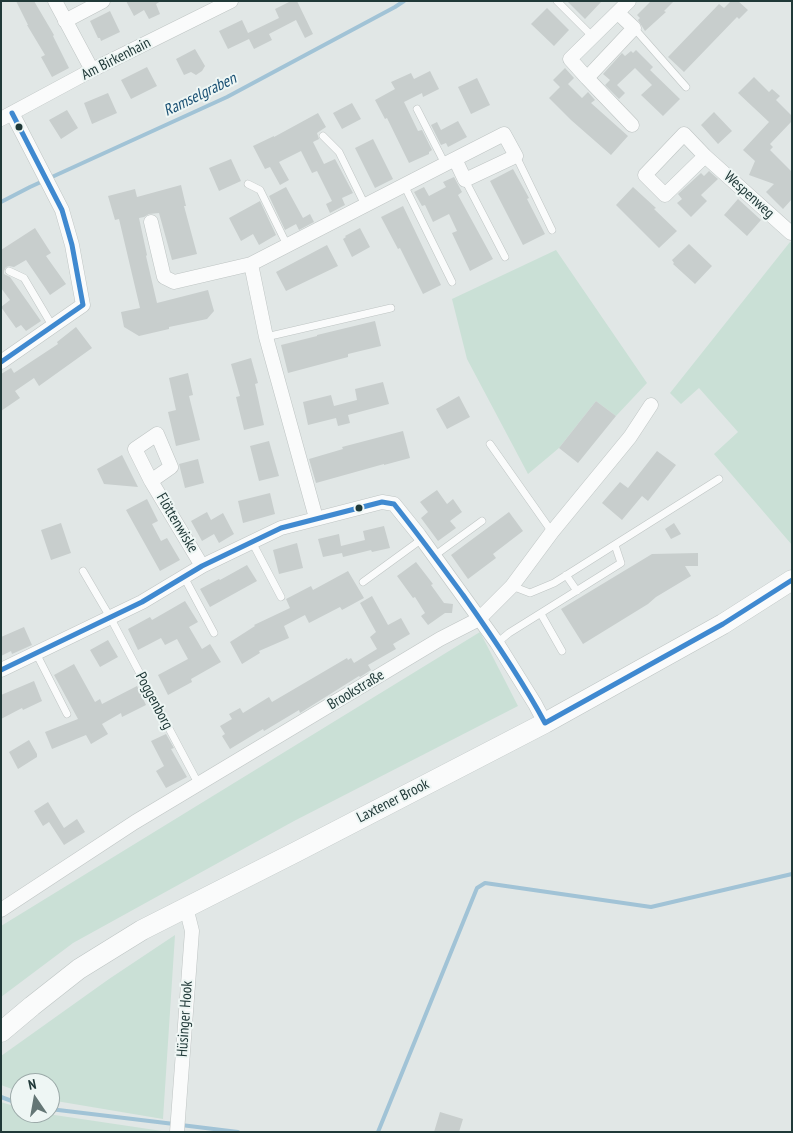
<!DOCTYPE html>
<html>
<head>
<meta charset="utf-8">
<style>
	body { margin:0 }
	#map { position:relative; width:793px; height:1133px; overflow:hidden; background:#e1e7e6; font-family:"PT Sans Narrow",sans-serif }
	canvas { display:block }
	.frame { position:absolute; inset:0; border:2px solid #203938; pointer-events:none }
	.north { position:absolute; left:10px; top:1073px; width:50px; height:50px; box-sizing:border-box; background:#eef6f4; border:1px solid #9caaa9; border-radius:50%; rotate:348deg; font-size:14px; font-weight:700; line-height:20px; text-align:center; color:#203938 }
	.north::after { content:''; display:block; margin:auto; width:18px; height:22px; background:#647675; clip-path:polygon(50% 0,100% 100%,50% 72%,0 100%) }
</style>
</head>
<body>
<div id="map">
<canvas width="793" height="1133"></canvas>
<div class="frame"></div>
<div class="north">N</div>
</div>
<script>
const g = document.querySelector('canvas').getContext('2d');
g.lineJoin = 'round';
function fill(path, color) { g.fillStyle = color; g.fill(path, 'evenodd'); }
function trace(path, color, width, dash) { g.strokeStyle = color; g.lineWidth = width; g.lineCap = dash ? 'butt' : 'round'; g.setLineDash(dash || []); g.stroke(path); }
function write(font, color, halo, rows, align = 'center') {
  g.font = font + ' "PT Sans Narrow",sans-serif'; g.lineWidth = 4; g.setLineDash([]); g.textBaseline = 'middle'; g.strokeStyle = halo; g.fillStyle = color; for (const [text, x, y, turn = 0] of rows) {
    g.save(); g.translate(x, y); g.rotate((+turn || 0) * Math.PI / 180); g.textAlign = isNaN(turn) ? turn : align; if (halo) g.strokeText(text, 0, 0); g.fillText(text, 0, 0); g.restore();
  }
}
fill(new Path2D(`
	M790,242L792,243V545L714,454L738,432L699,388L681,404L670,393Z
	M556,250L647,383L616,416L596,401L559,448L528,474L467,359L452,299Z
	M480,632L518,706L294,821L73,943L1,997V926Z
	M175,935L163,1119L50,1100V1083H20V1092L1,1085V1056L109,979Z
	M1,1102L20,1108V1113H41L162,1131V1132H1Z`), '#cae0d6');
trace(new Path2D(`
	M1,202L30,187L227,97L395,7L404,1
	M1,1097L20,1104
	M50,1109L174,1124
	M181,1125L238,1132
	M378,1132L477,888L485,883L651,907L792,874`), '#a1c3d6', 4);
fill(new Path2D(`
	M16,1H34L54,35L53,36L69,68L52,77L41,57L45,55L27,25H28Z
	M126,1H161L156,4L160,14L149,19L144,10L134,16Z
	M291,1H297L313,34L305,38L296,20L269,34L272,40L254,49L249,39L228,49L219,31L242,20L248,33L279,18L275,9Z
	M567,1H602L585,19Z
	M651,1H674L664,11L666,12L645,31L638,20L640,18L637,15Z
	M731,1H738L748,10L739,19L737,17L684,72L668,57L719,4L724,8Z
	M547,8L569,30L554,46L531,24Z
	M110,11L120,32L101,41L100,38H98L90,21Z
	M195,49L205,66L202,71L196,75L191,72L184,75L176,59Z
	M636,50L653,67L650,70L680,99L663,116L641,95L652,85L635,68L617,85L625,93L619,99L605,85L610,80L603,74L622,53L625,56L631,51L633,53Z
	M147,67L157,86L131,99L121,80Z
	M565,68L574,78L568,84L582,98L588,92L595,100L591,103L628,136L611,155L571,120L549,98L560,87L553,80Z
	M430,71L439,89L423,97L422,93L404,102L418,131L422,130L432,150L429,152V154L409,163L387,118L385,119L375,100L395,89L391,82L411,73L414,79Z
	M754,77L769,92L772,89L780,96L776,100L792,116V121L770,144L773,147L770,150L792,172V199L783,209L766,192L774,184L749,175L755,161L743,150L769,122L738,93Z
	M477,78L490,105L471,114L458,87Z
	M108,93L117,113L92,124L84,103Z
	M352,103L361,119L342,129L333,113Z
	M67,110L78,128L61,139L49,120Z
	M714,112L732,131L718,144L701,125Z
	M318,113L326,127L317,133L319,139L313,142L324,164L335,159L353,193L342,198L345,205L330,213L326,204L332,201L317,171L312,173L301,151L279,162L289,180L280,185L270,167L265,169L253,146L274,136V137Z
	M458,121L467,137L448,147L446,143L441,145L431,125L437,122L441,130Z
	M373,139L393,179L375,188L355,148Z
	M231,159L241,181L219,191L209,168Z
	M513,169L529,198L527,199L545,234L523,245L490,181Z
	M709,171L718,179L701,195L707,201L691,217L677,203L682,199L678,194L701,173L704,176Z
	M454,177L462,192L458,195L493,259L470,271L452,233L457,231L449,214L433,222L425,205L422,206L414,192L424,187L429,196L446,187L443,182Z
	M181,185L186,206H184L197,254L172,260L159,213L149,214L144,217L139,218L147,255L146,256L157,303L208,290L214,311L207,319L169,327V329L139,336L124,327L121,312L140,308L119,219L115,220L108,196L135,189L137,197Z
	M286,187L303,218L310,214L314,222L299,230L296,224L285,230L269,196Z
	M633,187L656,208L654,209L677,231L659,248L616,205Z
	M738,199L761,220L747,236L724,215Z
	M260,201L276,235L259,245L253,234L241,241L229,218Z
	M403,206L441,285L423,294L400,248L398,249L381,217Z
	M35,228L51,253L46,256L66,284L50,295L26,260L14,267L9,266L6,267L4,271V274L10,277L41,321L26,331L21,325L16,328L1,307L10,300L1,288V250Z
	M360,228L370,247L352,257L343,239L346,237L345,236Z
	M689,244L712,266L695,284L673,264L674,263L672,260Z
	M327,245L338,266L286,291L276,272Z
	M375,321L381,346L348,354V357L288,373L281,345L317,336V335Z
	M76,327L92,348L39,386L34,378L15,391L20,398L1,411V374L11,368L14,373L58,344L57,342Z
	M251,358L258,383L255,384L264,425L244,430L236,397L240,396L231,364Z
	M188,373L193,395L189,396L200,440L176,446L168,412L176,410L169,378Z
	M383,382L389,404L348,415L350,423L338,426L336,418L308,425L303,402L331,395L334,406L357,400L355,389Z
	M459,396L470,417L447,429L436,409Z
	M596,401L616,416L578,463L559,448Z
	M403,431L410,458L384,465V464L316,483L309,459L343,449L342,447Z
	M269,441L279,476L259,481L250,446Z
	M657,451L676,465L648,501L642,496L622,520L602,503L620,482L628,488Z
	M122,455L138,487L104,484L97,469Z
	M198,459L204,483L185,488L179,464Z
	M437,490L447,504L453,499L462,512L450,521L456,528L438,541L421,518L428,512L420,502Z
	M270,493L275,514L243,523L238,501Z
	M147,499L158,521L152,524L161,541L167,538L180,560L160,571L126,510Z
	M207,512L211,520L223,513L234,534L219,543L214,534L202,541L191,521Z
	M509,512L523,531L493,554L496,558L468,579L451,555Z
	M61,523L71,553L51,560L41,530Z
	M674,523L681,534L671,539L665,529Z
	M384,526L390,548L372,552L371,550L343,557L342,553L323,557L318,539L339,534L341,546L365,540L363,531Z
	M297,543L303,568L279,574L273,550Z
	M698,553V566H685L691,576L656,597L648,604L583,644L561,609L652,554Z
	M416,562L433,584L431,585L444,603L453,604L452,613H445L428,625L421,616L425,613L415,597L413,598L397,576Z
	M247,565L257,581L210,607L200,589L219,579L220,580Z
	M348,571L364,598L342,610L340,607L309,623L305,615L284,626L289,638L259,651L260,653L242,664L230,642L255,626L254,625L290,608L286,599L311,586L313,590Z
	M372,596L388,625L401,618L410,634L393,644L396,649L368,665L371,670L360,677L359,676L300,713L299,710L264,731L263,729L230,749L222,736L225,734L220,726L232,719L229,714L240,708L243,713L269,697L272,702L347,658L348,660L351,658L354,663L377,649L370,637L376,632L360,603Z
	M185,601L198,622L189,627L202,649L210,644L221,662L191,679L192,682L168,695L158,675L188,659L177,639L165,645L161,638L138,650L128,629L150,617L152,620Z
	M24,627L32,645L12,654L11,651L1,656V637Z
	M108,640L118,657L100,667L90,650Z
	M74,664L95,702L100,699L102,704L137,686L146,705L122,717L121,713L102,724L108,734L91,744L86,735L52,749L45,732L78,719L54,675Z
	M34,681L42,701L23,710L22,708L1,719V695Z
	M166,734L174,748L171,749L187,777L166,788L156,771L164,766L151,741Z
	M29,740L37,754V757L18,769L9,752Z
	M48,802L64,828L77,819L85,832L64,845L49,822L43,826L34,811Z
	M440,1112L463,1119L459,1132H434Z`), '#c8cecd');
const lane = new Path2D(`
	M557,1L593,37
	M634,28L686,87
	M417,109L445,164
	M323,136L339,152L365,205
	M516,156L552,230
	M465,180L505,257
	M248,184L260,190L287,245
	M404,185L452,282
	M9,271L24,278L53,327
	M266,337L391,308
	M490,444L552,532
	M252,542L281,597
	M434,556L482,521
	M83,571L110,617L199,785
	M566,575L577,591
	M184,577L214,633
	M363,582L422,539
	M512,586L530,593L554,583L719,479
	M541,614L562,651
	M497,643L509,633L621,563L615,545
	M36,653L67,714`);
const street = new Path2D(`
	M55,1L92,70
	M629,1L570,59L587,78L632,125
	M65,21L103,1
	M587,78L634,28L618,13
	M1,119L92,70L231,1
	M705,156L665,195L645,175L684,134L705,156L791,233L792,232
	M151,222L164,277L174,282L251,264
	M1,362L83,305L72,245L62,210L12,113
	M151,481L135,449L157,434L171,467L151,481L202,566
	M316,518L266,337L251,264L455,159L465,180L516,156L504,134L455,159
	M1,670L142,602L202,566L281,528L382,502L394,504L419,535L497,643L535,704L545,723
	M1,910L135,822L440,639L479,619L512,586L552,532L630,437L651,405
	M177,1132L192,931L186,907`);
const secondary = new Path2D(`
	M1,1032L32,1006L79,969L142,930L296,852L545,723L723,624L792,580`);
trace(lane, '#bec4c3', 8);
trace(street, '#bec4c3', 15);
trace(secondary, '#bdc4c3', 21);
trace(lane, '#fafbfb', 7);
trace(street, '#fafbfb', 14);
trace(secondary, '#fafbfb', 20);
trace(new Path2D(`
	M1,362L83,305L72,245L62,210L12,113
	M1,670L142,602L202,566L281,528L382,502L394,504C418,534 440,564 463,595C492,636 521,678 545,723
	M545,723L723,624L792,580`), '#3f89d0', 5);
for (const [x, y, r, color] of [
	[19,127,4.5,"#203938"],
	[359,508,4.5,"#203938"]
]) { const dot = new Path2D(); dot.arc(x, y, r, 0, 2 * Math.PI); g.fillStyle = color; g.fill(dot); trace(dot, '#eef6f4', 2); }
write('15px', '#203938', '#eef6f4', [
	["Am Birkenhain",116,59,-27],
	["Wespenweg",749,195,42],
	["Flöttenwiske",177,523,59],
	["Brookstraße",356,690,-31],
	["Poggenborg",154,701,62],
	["Laxtener Brook",393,801,-27],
	["Hüsinger Hook",185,1019,-86]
]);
write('italic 16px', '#1b5174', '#eef6f4', [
	["Ramselgraben",200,95,-26]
]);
</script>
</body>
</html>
